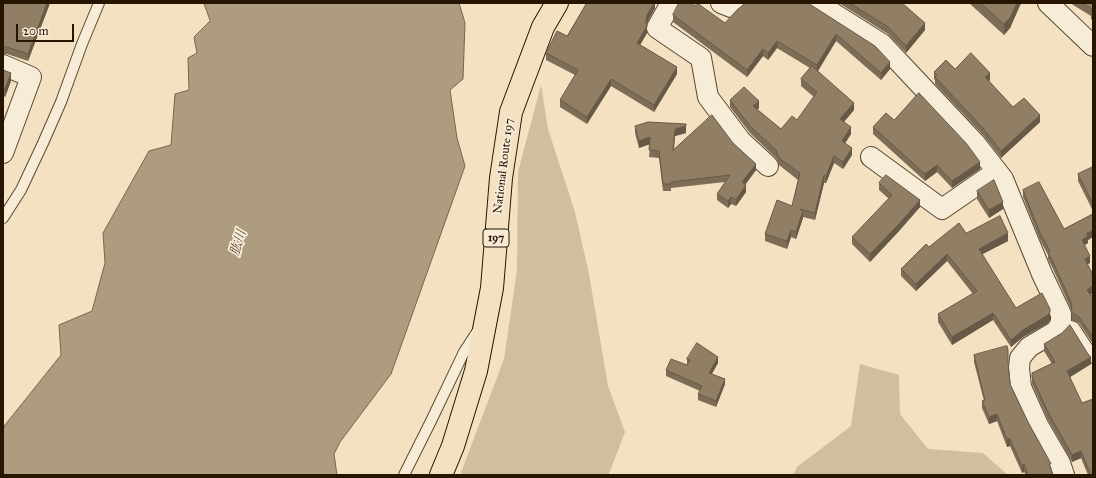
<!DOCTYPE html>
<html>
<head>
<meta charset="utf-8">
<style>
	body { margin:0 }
	#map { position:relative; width:1096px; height:478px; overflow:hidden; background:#f3e1c2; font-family:"IM FELL Great Primer",serif }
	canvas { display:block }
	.frame { position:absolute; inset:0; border:4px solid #261501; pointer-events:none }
	.scale { position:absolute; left:16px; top:24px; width:58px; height:18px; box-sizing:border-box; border:2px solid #261501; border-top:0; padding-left:5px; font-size:12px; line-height:14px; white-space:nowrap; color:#261501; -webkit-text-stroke:3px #f7ecd7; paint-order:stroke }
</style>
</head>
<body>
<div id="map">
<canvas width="1096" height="478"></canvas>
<div class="frame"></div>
<div class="scale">20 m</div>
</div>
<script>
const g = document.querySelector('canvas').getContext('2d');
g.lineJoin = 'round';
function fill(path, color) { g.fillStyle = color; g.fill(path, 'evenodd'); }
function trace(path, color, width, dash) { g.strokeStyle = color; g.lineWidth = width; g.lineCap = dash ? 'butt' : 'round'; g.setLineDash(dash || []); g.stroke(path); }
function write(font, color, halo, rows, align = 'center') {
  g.font = font + ' "IM FELL Great Primer","Noto Serif JP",serif'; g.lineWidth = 3.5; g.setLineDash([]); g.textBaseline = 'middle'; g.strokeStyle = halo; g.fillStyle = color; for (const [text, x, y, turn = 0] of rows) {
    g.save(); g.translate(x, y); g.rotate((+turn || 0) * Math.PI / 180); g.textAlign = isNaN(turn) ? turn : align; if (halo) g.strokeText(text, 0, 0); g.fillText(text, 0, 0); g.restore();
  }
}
fill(new Path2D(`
	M541,85L548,129L575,212L589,274L608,386L625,432L609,474L611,475H460L504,359L517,270L518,172Z
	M860,364L899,375L900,414L928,449L983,453L1008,475H793L797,467L851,426Z`), '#d0bea1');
const water = new Path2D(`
	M204,3H459L465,23L463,79L450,90L457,138L465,166L391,374L340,442L334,454L337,475H3V429L5,425L61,355L59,325L92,311L105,263L103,233L149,151L171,145L175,94L189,90L188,58L197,53L194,37L210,21Z`);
fill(water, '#ad9c80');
trace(water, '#77664d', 1);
const lane = new Path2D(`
	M3,218L21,190L43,143L61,102L82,44L99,3
	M1061,323L1074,327L1093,356V358
	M404,475L431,421L464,352L477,332`);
const street = new Path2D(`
	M671,3L657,28L701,58L708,97L741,141L768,166
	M721,3L731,7L736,3
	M817,3L882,44L975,143L1003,179L1042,274L1061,314V323L1056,331L1029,347L1020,358L1019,368L1021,387L1038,425L1060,463L1064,475
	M1048,3L1093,46
	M3,65L31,77L3,153
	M871,157L942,209L997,171`);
const highway = new Path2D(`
	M441,475L453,446L476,371L492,288L501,178L511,112L543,27L557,3`);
trace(lane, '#594831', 12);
trace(street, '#594831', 22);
trace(highway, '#261501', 24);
trace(lane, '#f7ecd7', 10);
trace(street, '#f7ecd7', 20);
trace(highway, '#f3e1c2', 22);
fill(new Path2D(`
	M3,3H50L28,61L7,54H3Z
	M586,3H655V8L647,23V33L640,45L677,74L654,112L611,86L587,124L560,107V100L575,75L546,60V53L567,36L587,3Z
	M839,3H902L925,30L906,53L888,34Z
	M969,3H1021L1010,28L1004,35Z
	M1070,3H1093V20L1091,19V16Z
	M811,5L890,69L881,80L836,41L818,71L854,110L844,122L851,134L845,143L852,155L843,169L834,163L826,183H824L815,220L803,217L796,239L791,237L787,249L765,241V234L792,206L798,180L779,165L776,158L750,133L730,107V100L759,108L757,110L781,129L797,120L814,97L801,86V79L810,68L777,48L768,60L763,56L747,77L673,22V15L695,6L725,23Z
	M955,69L990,80L989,81L1013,107L1040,122L1001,158L983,135L935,84V80L934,79V72Z
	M3,70L11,81L5,97L3,96Z
	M894,120L980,169L952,188L937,172L925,181L873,134V127Z
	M635,126L686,133L675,136L674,150L733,143L756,170L745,185L746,192L736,206L731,204L728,208L717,200V194L725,182L671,188V191H663L659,158L649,157L650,144L639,148L635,133Z
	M1093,167V237L1088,240V243L1084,245L1090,263L1087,264L1093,275V293L1091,294L1093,298V344L1079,323L1072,320L1071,309L1053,269L1048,259V255L1040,240L1023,197V190L1064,229L1092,214V209L1078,181V174Z
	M879,183L920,207L899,231L870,262L852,244V237L889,199L879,190Z
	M977,191L1003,209L989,218L977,199Z
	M966,233L1008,241L982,254L1016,308L1050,320L1048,323L1023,337L1011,347L993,320L952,345L938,322V314L973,294L947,261L916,291L901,276V269L929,247Z
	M1044,344L1091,364L1070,377L1093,475H1088L1081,458L1072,462L1048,420L1032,384V373L1052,364L1044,351Z
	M974,355L1008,357V365L1010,384L1028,422L1051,467L1053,475H1026L1024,472L1022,473L1010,446L1007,447L997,421L989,424L982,408V401H984L974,362Z
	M687,359L718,363L712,374L725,384L716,407L698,400V394L700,391L666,376V370L687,365Z`), '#7d6d57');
fill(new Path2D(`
	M47,3H50L28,61V54Z
	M654,3H655V8L647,23L646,28V21L647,15Z
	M1017,3H1021L1010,28L1004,35V24Z
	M925,23V30L906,53V46Z
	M647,26V33L637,50V43Z
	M836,34V41L817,72V65Z
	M777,41V48L768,60V53Z
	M763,49V56L747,77V70Z
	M890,62V69L881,80V73Z
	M677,67V74L654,112V105Z
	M11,73V81L5,97V89Z
	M990,73V80L985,84V77Z
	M611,79V86L587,124V117Z
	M759,101V108L753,114V106Z
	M854,103V110L840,126V119Z
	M1040,115V122L1001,158V151Z
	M686,126V133L675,136L673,157L675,129Z
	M851,127V134L842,148V141Z
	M650,137V144L639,148V141Z
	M852,148V155L843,169V162Z
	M834,156V163L826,183V176Z
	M980,162V169L952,188V181Z
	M756,164V170L742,189V182Z
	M937,165V172L925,181V174Z
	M824,175V183L815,220V213Z
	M746,185V192L736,206V200Z
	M731,197V204L728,208V201Z
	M920,200V207L899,231L870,262V254Z
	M1003,202V209L989,218V210Z
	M803,211V218L796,239V232Z
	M791,230V237L787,249V241Z
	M1093,231V237L1088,240V243L1082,247V240L1087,233Z
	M1008,233V241L979,256V249Z
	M947,254V261L916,291V284Z
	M1090,256V263L1085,266V259Z
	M1093,286V293L1087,296V290Z
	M1050,312V320L1048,323L1023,337L1011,347V340L1023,330Z
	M993,313V320L952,345V337Z
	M718,357V363L709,378V373Z
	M1091,357V364L1067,379V371Z
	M725,379V384L716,407V401Z
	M997,414V421L989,424V417Z
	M1007,439H1010V446L1007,447Z
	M1081,451V458L1072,462V455Z
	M1024,464V472L1022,473V466Z`), '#665947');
const building = new Path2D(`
	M3,3H47L28,54L7,47L3,46Z
	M587,3H654L647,15L646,21L647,26L637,43L677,67L654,105L611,79L587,117L560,100L578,70L546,53L557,31L567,36Z
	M679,3H691L695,6L697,3L725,23L737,10L743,5L745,3H808L811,5L875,46L890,62L881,73L836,34L817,65L777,41L768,53L763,49L747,70L673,15Z
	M850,3H902L925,23L906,46L888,27Z
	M981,3H1017L1010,18L1004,24Z
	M1082,3H1093V13L1091,11L1093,10Z
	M971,53L990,73L985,77L1013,107L1024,98L1040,115L1001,151L983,128L935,77L937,75L934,72L946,60L955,69Z
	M812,66L854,103L840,119L851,127L842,141L852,148L843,162L834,156L826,176L824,175L815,213L800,209L803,211L796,232L791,230L787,241L765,234L777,200L792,206L800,173L779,158L776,150L750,126L730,100L744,87L759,101L753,106L781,129L792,116L797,120L817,92L801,79Z
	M3,70L11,73L5,89H3Z
	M919,93L966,143L980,162L952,181L937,165L925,174L873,127L886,113L894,120Z
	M712,115L733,143L756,164L742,182L746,185L736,200L731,197L728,201L717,194L730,175L671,182V184H663L659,151L649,150L650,137L639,141L635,126L648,122L686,124V126L675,129L673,150Z
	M1093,167V204L1078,174Z
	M886,175L920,200L899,224L870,254L852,237L892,195L879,183Z
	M994,180L1003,202L989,210L977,191Z
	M1039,182L1064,229L1093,214V231L1087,233L1088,236L1082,240L1090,256L1085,259L1093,275V286L1087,290L1093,298V337L1079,317L1072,313L1071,302L1053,262L1048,252L1050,251L1040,233L1023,190Z
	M1000,216L1008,233L979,249L1016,308L1042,293L1050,309V312L1048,315L1023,330L1011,340L993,313L952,337L938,314L977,291L947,254L916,284L901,269L926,244L929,247L959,223L966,233Z
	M1070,325L1088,354L1091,357L1067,371L1082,403L1093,399V475H1091L1081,451L1072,455L1048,412L1032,377V373L1055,362L1044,344L1062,333Z
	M697,343L718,357L709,373L725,379L716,401L698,394L702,386L666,370L671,359L687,365L690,360L687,359Z
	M1007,346L1008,350V362L1010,384L1028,422L1049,460L1051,464H1049L1053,475H1028L1024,464L1022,466L1010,439H1007L997,414L989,417L982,401L985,400L974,355Z`);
fill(building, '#917f65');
trace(building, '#665947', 1);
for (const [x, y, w] of [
	[496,238,26]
]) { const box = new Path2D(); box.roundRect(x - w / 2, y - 9, w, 18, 3); g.fillStyle = '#f7ecd7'; g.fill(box); trace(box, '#261501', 1); }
write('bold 11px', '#261501', null, [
	["197",496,238]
]);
write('12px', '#261501', '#f7ecd7', [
	["National Route 197",504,166,-83]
]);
write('italic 13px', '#5c4b34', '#f7ecd7', [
	["肱川",239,243,-73]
]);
</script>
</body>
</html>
